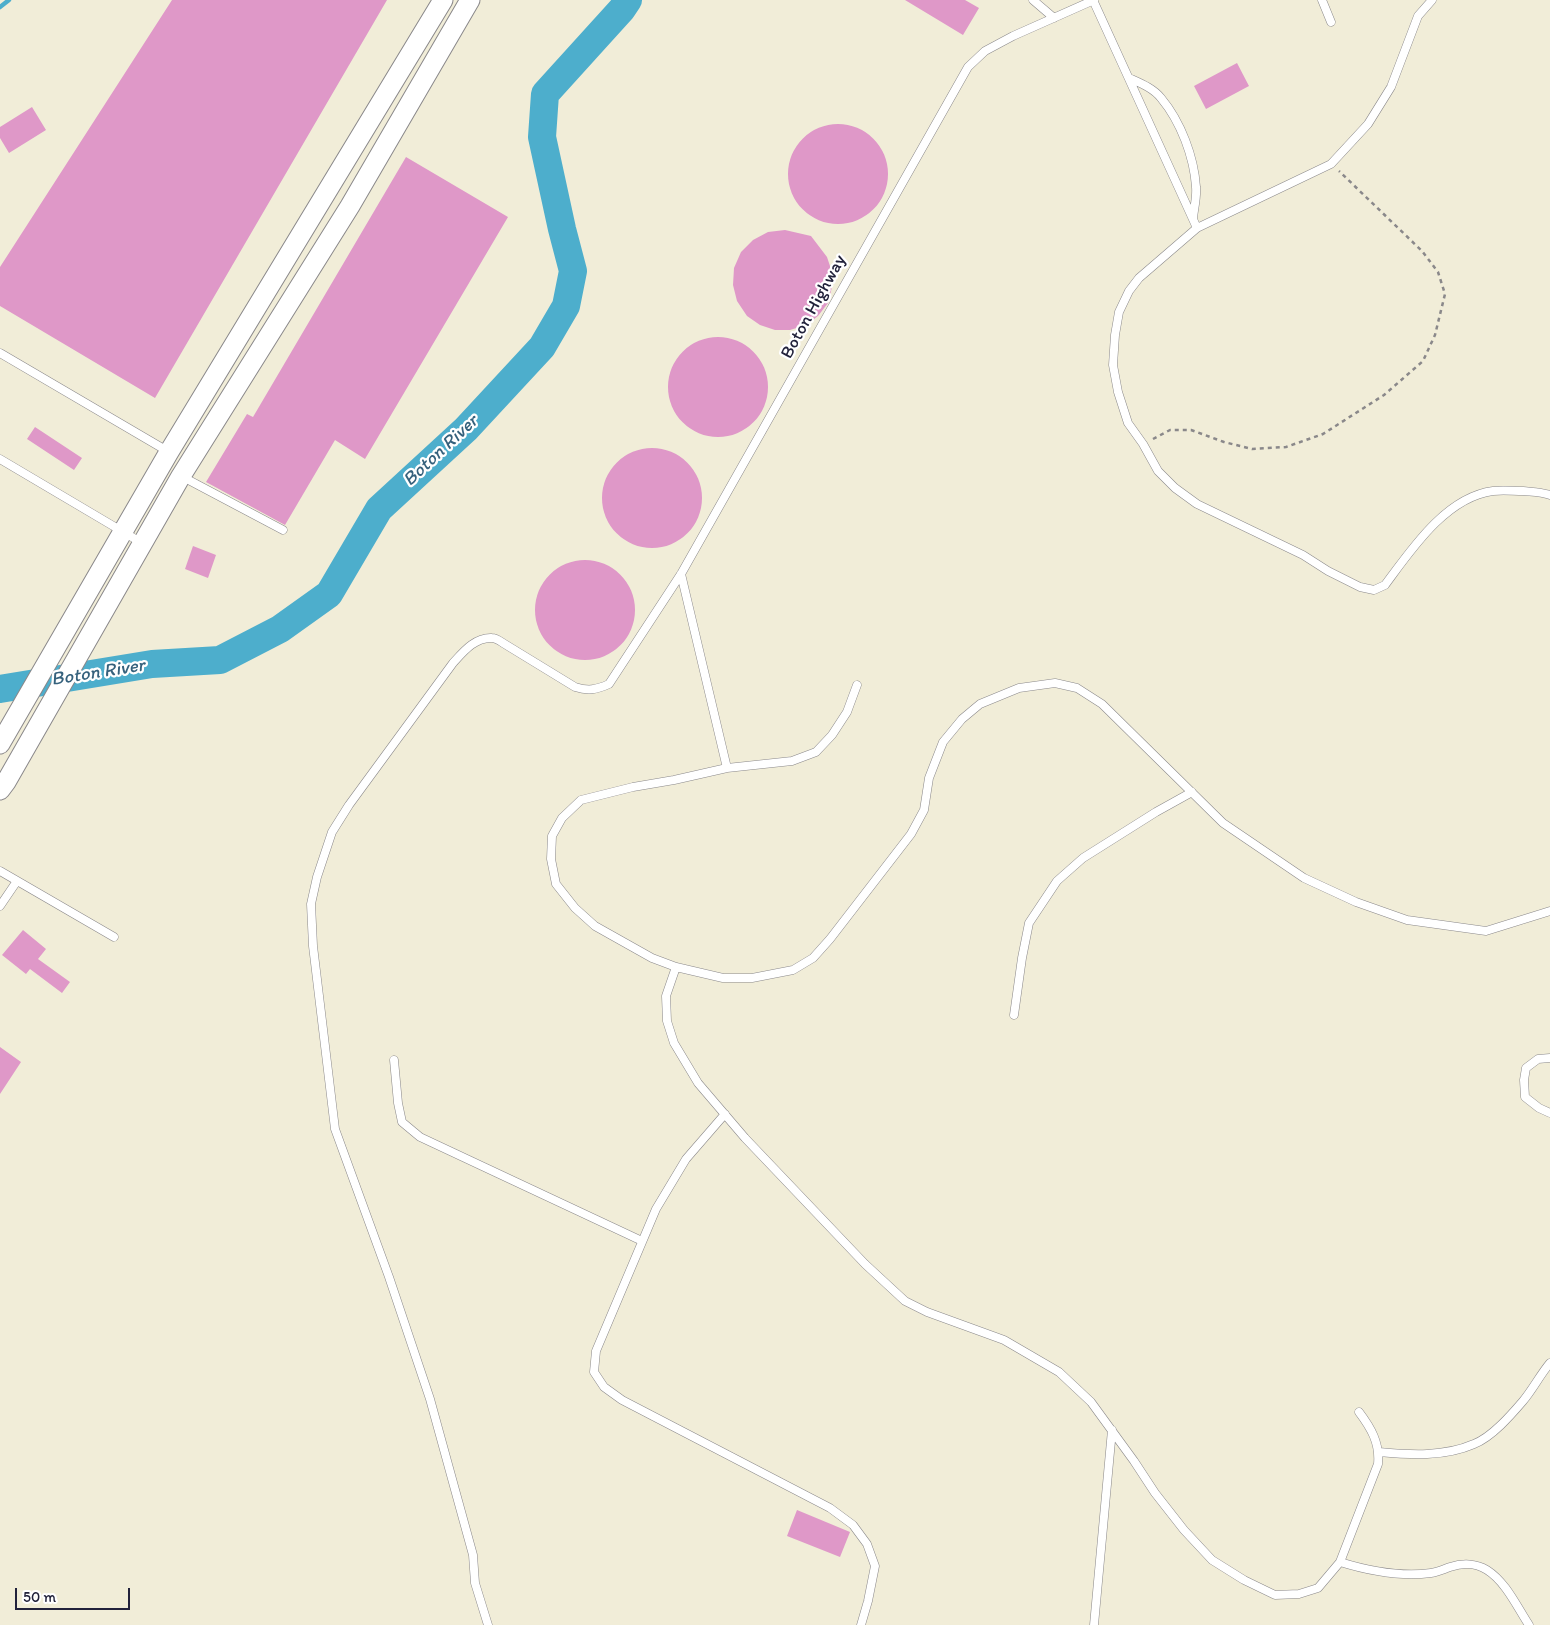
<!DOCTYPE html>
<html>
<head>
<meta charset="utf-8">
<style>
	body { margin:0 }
	#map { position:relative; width:1550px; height:1625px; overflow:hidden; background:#f1edd8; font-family:Itim,sans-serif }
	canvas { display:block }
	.scale { position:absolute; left:15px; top:1588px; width:115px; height:22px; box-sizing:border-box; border:2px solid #22223b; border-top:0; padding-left:6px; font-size:15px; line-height:18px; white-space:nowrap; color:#22223b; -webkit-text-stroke:4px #fff; paint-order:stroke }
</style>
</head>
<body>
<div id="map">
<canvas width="1550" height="1625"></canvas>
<div class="scale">50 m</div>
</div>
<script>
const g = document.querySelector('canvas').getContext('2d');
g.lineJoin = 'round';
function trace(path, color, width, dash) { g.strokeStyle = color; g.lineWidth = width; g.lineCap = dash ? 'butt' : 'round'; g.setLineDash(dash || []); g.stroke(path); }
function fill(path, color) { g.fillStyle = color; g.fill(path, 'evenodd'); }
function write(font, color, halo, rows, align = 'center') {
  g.font = font + ' Itim,sans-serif'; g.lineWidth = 4.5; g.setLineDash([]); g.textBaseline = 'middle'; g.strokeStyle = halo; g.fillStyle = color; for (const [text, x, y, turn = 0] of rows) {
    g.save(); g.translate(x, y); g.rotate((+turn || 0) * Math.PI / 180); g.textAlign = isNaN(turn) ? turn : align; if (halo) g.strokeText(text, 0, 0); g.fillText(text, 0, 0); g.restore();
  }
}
trace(new Path2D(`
	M0,7L9,0`), '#4daecc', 4.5);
trace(new Path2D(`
	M0,689L152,664L220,660L280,629L329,594L379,509L466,429L542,347L566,306L573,271L562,229L542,137L545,94L622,9L628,0`), '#4daecc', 28);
fill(new Path2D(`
	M172,0H387L155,398L0,306V267Z
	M905,0H965L979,8L963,35Z
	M1237,63L1249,86L1206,109L1194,86Z
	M32,107L46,130L9,153L0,138V127Z
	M788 174a50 50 0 1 1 100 0a50 50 0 1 1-100 0Z
	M406,157L508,217L365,459L335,440L285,525L206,482L247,414L253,417Z
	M785,230L811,236L827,257L832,272V287L828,303L818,316L806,325L790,330H775L760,325L747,316L737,301L733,285L734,268L741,252L753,240L768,232Z
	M668 387a50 50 0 1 1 100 0a50 50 0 1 1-100 0Z
	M35,427L82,458L74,470L27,439Z
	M602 498a50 50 0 1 1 100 0a50 50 0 1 1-100 0Z
	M193,546L216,555L208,578L185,569Z
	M535 610a50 50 0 1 1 100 0a50 50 0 1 1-100 0Z
	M23,930L46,949L38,959L70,982L62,993L30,969L26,974L2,955Z
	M0,1047L21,1062L0,1094Z
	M797,1510L850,1532L840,1557L787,1536Z`), '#df98c8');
const service = new Path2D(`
	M1033,0L1054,18
	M1093,0L1197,228
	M1322,0L1331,22
	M1432,0L1418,16L1391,87L1368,124L1331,164L1197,228L1139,278L1129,291L1119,312L1115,335L1113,365L1118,392L1128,423L1143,444L1158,471L1175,488L1197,504L1303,555L1328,571L1360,587L1374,590L1385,585C1411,550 1446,497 1493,491C1503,490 1513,491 1523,491C1532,492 1541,492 1550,495
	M1129,78C1140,83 1153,88 1161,98C1181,122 1194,157 1196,187C1197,197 1194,208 1193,218
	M0,353L169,452
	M0,459L142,543
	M181,476L283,530
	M681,574L727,768L674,780L633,787L581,800L562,818L552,836L551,859L556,884L575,908L595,926L652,958L676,967L723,978H752L793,970L813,958L830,939L911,834L924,810L929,778L943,742L962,719L980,704L1019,688L1055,683L1077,688L1102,704L1223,823L1304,878L1356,902L1407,920L1486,931L1550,911
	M727,768L792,761L816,752L832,735L847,712L857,685
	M0,871L114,937
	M0,906L17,881
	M676,967L666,996L667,1021L674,1043L698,1083L745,1138L865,1264L905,1301L927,1312L1004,1340L1059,1372L1091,1402L1134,1461L1155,1493L1184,1530L1212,1560L1244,1580L1275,1595L1299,1594L1318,1588L1340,1562L1378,1464C1380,1443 1371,1428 1359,1412
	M1014,1015L1022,958L1029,923L1057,881L1083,858L1156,812L1192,792
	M1550,1058L1538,1059L1526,1068L1524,1080L1525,1097L1539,1108L1550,1113
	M394,1060L398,1103L402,1122L420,1137L642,1241
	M725,1114L686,1159L656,1209L596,1351L594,1372L604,1387L622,1400L830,1508L853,1525L867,1544L875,1566L868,1601L861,1625
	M1379,1452C1411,1455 1444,1457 1474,1444C1492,1437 1511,1415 1523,1401C1533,1389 1540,1375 1550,1363
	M1340,1562C1369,1571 1401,1577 1431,1573C1438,1572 1444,1569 1450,1567C1462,1563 1476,1563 1487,1570C1506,1582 1517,1607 1529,1625
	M488,1625L475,1583L473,1555L430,1399L389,1277L335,1129L313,946L311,904L317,877L332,832L349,805L453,663C463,652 475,637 492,638C496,638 500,641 503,643L575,687C588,691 596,690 609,684L681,574L968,67L985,51L1013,36L1094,0
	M1094,1625L1112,1430`);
const tertiary = new Path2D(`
	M0,744L169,452L443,0
	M0,790L6,782L181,476L350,206L470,0`);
trace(service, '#8a888a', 9);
trace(tertiary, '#8a888a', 21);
trace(new Path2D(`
	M1153,439L1170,430H1191L1224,442L1252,449L1286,447L1323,434L1384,395L1423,361L1435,335L1445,294L1438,272L1422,251L1339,171`), '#8a888a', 2.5, [4, 4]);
trace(service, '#fff', 8);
trace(tertiary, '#fff', 19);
write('18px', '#22223b', '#fff', [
	["Boton Highway",814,307,-61]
]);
write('italic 19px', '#35617c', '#fff', [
	["Boton River",441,451,-43],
	["Boton River",98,673,-9]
]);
</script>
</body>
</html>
